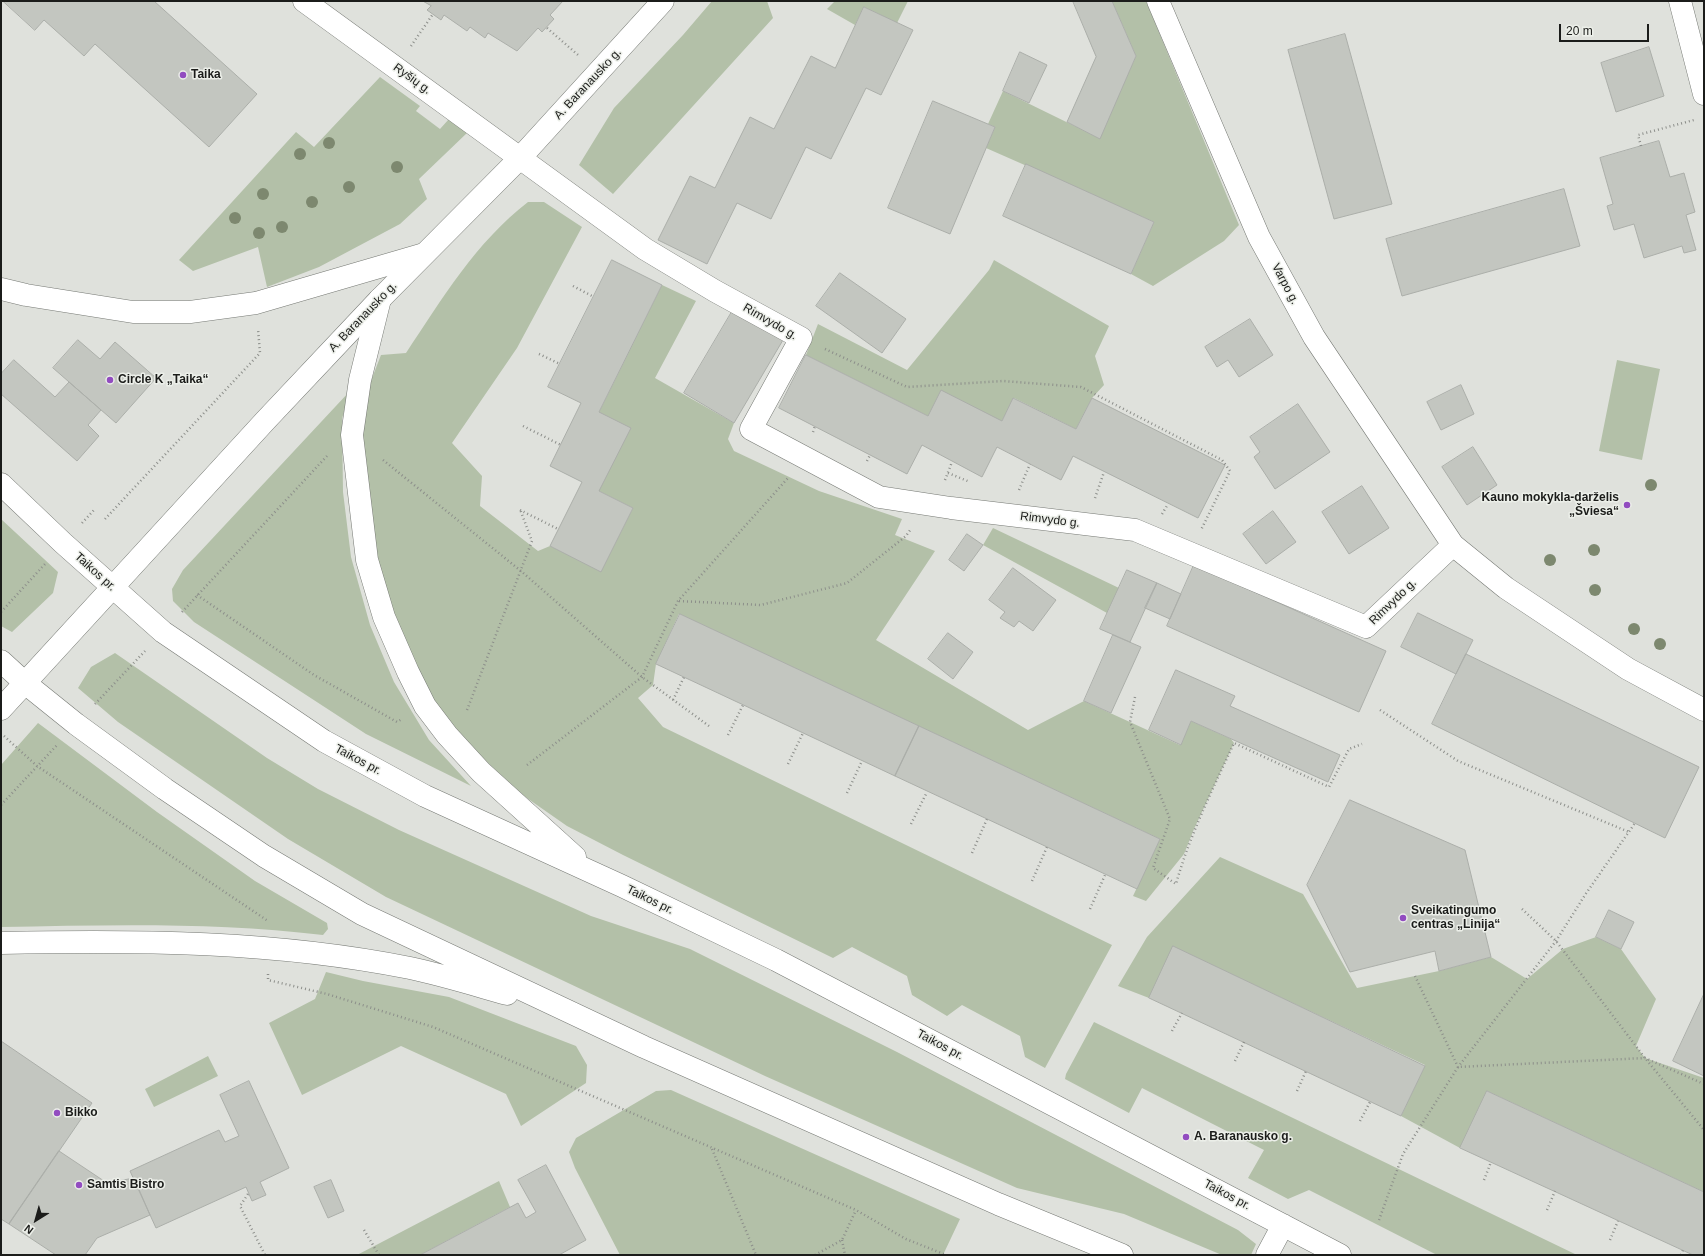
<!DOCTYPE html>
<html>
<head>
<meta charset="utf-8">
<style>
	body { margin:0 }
	#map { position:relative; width:1705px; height:1256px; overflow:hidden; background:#dfe1dc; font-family:Helvetica,sans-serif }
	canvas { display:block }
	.frame { position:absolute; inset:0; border:2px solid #1b1c1a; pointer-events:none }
	.north { position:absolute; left:16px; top:1200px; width:40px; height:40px; -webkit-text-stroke:3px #ecefe9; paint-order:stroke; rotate:217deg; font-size:11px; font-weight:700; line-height:16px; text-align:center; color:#1b1c1a }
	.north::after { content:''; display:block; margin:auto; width:14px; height:18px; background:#1b1c1a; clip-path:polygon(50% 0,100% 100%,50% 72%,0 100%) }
	.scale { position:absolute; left:1559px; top:24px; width:90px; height:18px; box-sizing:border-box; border:2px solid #1b1c1a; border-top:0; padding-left:5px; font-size:12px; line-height:14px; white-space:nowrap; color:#1b1c1a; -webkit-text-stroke:3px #ecefe9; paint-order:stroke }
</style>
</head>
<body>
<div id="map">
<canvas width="1705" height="1256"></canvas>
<div class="frame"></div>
<div class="north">N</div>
<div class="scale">20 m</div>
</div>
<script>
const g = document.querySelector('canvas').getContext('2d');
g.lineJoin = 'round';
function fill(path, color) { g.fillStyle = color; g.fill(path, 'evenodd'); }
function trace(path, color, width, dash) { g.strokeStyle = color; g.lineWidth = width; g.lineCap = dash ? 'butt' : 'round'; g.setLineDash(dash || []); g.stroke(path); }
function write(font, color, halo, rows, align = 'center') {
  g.font = font + ' Helvetica,sans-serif'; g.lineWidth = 3; g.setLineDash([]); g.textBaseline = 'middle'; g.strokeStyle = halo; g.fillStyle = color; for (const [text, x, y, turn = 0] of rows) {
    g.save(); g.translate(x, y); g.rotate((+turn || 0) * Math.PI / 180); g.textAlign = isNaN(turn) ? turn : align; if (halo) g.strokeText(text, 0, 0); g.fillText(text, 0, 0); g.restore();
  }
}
fill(new Path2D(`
	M712,1H767L773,18L613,194L579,165L614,108L683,35Z
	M835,1H908L897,23L864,7L855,25L827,9Z
	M1112,1H1146L1239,225L1224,241L1153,286L1131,274L1154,222L986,148L995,127L988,124L1003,91L1099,138L1136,56Z
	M380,77L420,106L416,111L440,129L449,119L468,132L419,179L427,199L400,224L319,267L267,287L258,247L193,271L179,260L296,132L314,147Z
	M528,202H544L582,227L517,348L452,443L482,476L480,506L538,551L550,546L601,571L633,508L599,491V412L662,285L696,301L655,378L734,423L728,439L734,451L819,491L902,519L895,535L935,551L876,640L1028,730L1084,701L1180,745L1191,721L1231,739L1234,743L1194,829L1184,854L1146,901L1133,896L1160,839L679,614L656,664L653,685L638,698L663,727L1112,945L1045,1068L1025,1057L1020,1036L962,1005L947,1016L912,995L907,976L852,947L833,958L623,855L567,826L524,796L490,765L450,724L426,690L408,655L376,560L360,461L367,391L381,355L406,353C442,299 476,242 528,202Z
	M994,260L1109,326L1095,356L1104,385L1092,398L1076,429L1014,398L1002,421L928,416L806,355L818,324L907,370L989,270Z
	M1617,360L1660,369L1642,460L1599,451Z
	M349,392L342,419L343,492L351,557L370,625L394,682L429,740L471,786L366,734L194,622L173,601L172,589L183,570Z
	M1,519L58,572L53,593L12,632L1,626Z
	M993,528L1119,588L1107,613L983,545Z
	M115,653L267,758L318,789L399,830L591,916L690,949L897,1052L1238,1230L1256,1244L1251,1255H1222L1124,1214L1017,1188L765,1076L386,897L288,839L118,722L78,688L91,667Z
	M38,723L157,812L255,881L327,923L328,929L323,935C216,922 108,925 1,927V765Z
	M1220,857L1303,894L1357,988L1439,971L1491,957L1527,979L1563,949L1596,937L1621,949L1656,999L1636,1046L1645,1058L1704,1078V1192L1487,1091L1460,1148L1401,1116L1425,1065L1173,947L1149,998L1118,986L1147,937Z
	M326,972L363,981L449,997L576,1046L587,1065L586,1083L521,1126L506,1094L401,1046L302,1095L269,1023L315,999Z
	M1094,1022L1577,1255H1437L1309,1190L1288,1199L1248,1178L1264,1150L1142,1088L1129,1113L1065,1079L1066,1074Z
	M208,1056L218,1076L154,1107L145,1089Z
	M671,1090L960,1219L943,1255H620L575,1168L569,1152L576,1138L656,1091Z
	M499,1181L510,1207L420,1255H357Z`), '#b3c0a8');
const building = new Path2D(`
	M3,1H154L257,94L209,147L95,44L84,56L44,20L35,30Z
	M423,1H563L550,15L554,19L542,32L538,28L517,51L488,33L485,38L470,27L467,31L444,15L441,20L427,10L431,6Z
	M1073,1H1112L1136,56L1100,139L1067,122L1096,57Z
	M864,7L913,30L881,95L866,88L831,159L806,147L771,219L737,203L707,264L658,240L690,176L715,188L750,117L774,129L811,56L835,68Z
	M1345,34L1392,204L1334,219L1288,50Z
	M1649,47L1664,96L1616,112L1601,63Z
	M1020,52L1047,65L1029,103L1003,91Z
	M933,101L995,127L950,234L888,208Z
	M1659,141L1670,177L1684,173L1695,212L1686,215L1696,250L1684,253L1682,246L1644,258L1634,224L1614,230L1607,206L1613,204L1600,158Z
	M1026,164L1154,222L1131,274L1003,216Z
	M1564,189L1580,246L1402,296L1386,239Z
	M612,260L662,285L599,412L631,428L599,491L633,508L601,572L550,546L582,482L550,466L581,403L548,387Z
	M840,273L906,319L882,353L816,306Z
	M733,310L783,340L734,423L684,393Z
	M1250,319L1273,355L1239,377L1228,360L1217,367L1205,347Z
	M78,340L100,359L115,342L156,378L116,423L53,368Z
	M806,355L928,416L941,390L1002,421L1013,398L1076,429L1092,398L1225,465L1198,518L1073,456L1061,480L997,447L982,477L922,445L907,474L779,408Z
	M14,360L55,397L69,382L101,410L88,425L99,436L77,461L1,394V374Z
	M1461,385L1474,414L1441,430L1427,402Z
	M1298,404L1330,452L1275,489L1254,457L1260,452L1250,437Z
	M1473,447L1497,485L1467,505L1442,467Z
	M1362,486L1389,528L1349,554L1322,512Z
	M1273,511L1296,542L1266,564L1243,534Z
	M967,534L983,545L964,571L949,560Z
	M1194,565L1386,651L1359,712L1167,626Z
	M1013,568L1056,600L1033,631L1019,621L1014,627L1000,618L1005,612L989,600Z
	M1127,570L1157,583L1130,642L1100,629Z
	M1157,583L1181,594L1170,619L1145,608Z
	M1418,613L1473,640L1456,674L1401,647Z
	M680,614L919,726L895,776L656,664Z
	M948,633L973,652L953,679L928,659Z
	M1113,635L1141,647L1111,713L1084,701Z
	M1466,654L1699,767L1665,838L1432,724Z
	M1176,670L1235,696L1230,706L1340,755L1328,782L1191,721L1181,745L1149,730Z
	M919,726L1160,839L1137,889L895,776Z
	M1350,800L1465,850L1491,957L1439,971L1435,951L1350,972L1307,885Z
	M1609,910L1634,922L1621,949L1596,937Z
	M1173,946L1425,1066L1401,1116L1149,998Z
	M1704,994V1076L1673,1061Z
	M1,1041L92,1103L9,1224L1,1219Z
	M249,1081L289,1168L260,1182L266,1195L252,1201L246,1187L156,1228L130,1171L219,1130L225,1142L239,1136L220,1095Z
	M1487,1091L1704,1192V1255H1693L1460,1148Z
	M59,1151L107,1183L134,1178L150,1215L97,1238L85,1255H56L9,1224Z
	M546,1165L586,1240L559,1255H420L518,1203L526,1218L536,1212L518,1180Z
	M331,1180L344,1211L328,1218L314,1187Z`);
fill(building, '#c3c6c0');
trace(building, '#abaea9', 1);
const minor = new Path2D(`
	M304,1L645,249L715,291L801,338L751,429L879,497L951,508L1135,530L1366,627L1453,545
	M1158,1L1259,237L1314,337L1453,545L1506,588L1628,669L1704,710
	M1680,1L1704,94`);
const tertiary = new Path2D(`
	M112,588L265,421L380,299L520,158L663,1`);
const secondary = new Path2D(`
	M1,709L112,588`);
const primary = new Path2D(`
	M1,289L26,295L133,312H190L256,303L424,254
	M380,299L360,380L352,435L367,560L384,617L408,672L425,706L447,735L481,772L575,857
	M1,484L63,543L163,632L324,741L425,796L622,886L776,960L1340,1255
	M1,661L25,683L76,724L165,789L264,856L362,914L644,1047L998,1204L1122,1255
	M1,943C138,940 275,941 410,968C443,975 475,985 507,994
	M1267,1255L1283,1225`);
trace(minor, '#767974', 23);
trace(tertiary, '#767974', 23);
trace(secondary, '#767974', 23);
trace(primary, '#767974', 23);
trace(new Path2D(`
	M547,28L578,55
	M411,46L433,14
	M1641,146L1638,135L1694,120
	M573,286L594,297
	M825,349L907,387L1003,381L1081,387L1222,460L1230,471L1201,530
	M539,354L560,364
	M523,426L561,445
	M813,432L815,426
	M383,460L521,571L642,677L709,726
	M867,461L870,455
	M948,473L970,482
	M945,480L952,462
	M1019,490L1030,464
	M1095,498L1104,472
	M520,510L558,529
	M1162,514L1168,504
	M105,519L260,353L258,329
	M82,523L94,510
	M197,595L314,675L397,722L402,719
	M679,601L761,605L847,583L906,536L911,529
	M1,612L45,564
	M182,612L327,456
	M1135,697L1130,722L1170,819L1153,868L1176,884C1190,834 1213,789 1234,743L1329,787L1349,749L1362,744
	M673,700L684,677
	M95,704L145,651
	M467,710L532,541L520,509
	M1380,710L1458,761L1629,832
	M728,735L743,705
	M4,736L37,766L268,921
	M788,764L803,733
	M527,765L642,677L678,601L788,478
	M847,793L862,761
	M1,805L58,744
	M911,824L927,792
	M972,853L987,819
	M1032,881L1047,847
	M1090,909L1105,875
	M1522,909L1556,941L1645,1058L1704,1130
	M268,974V980L327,994L433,1027L856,1210L906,1239L946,1255
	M1415,976L1458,1067L1556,941L1585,895L1635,823
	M1172,1031L1182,1013
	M1235,1061L1244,1042
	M1297,1091L1306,1071
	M1360,1121L1370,1102
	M712,1149L756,1255
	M1484,1180L1491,1162
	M248,1194L240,1206L265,1255
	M1547,1210L1555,1191
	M1379,1220L1403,1154L1458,1067L1645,1058L1704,1084
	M364,1230L379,1255
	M842,1240L845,1255
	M1610,1240L1618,1221
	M815,1255L842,1240L856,1210
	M1681,1255L1683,1250`), '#8c8e8a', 2.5, [1, 3]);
trace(minor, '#fff', 22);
trace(tertiary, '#fff', 22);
trace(secondary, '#fff', 22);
trace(primary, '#fff', 22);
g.fillStyle = '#7d886f';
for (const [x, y] of [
	[329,143],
	[300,154],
	[397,167],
	[349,187],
	[263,194],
	[312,202],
	[235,218],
	[282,227],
	[259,233],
	[1651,485],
	[1594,550],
	[1550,560],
	[1595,590],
	[1634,629],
	[1660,644]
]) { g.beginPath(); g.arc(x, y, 6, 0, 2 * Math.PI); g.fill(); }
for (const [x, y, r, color] of [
	[183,75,4,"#924cc0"],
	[110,380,4,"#924cc0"],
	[1627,505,4,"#924cc0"],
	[1403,918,4,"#924cc0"],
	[57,1113,4,"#924cc0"],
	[1186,1137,4,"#924cc0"],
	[79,1185,4,"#924cc0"]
]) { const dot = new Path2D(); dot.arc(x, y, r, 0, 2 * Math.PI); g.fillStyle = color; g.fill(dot); trace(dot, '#ecefe9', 1.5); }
write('bold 12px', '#1b1c1a', '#ecefe9', [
	["Taika",191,75],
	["Circle K „Taika“",118,380],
	["Kauno mokykla-darželis",1619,498,"right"],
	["„Šviesa“",1619,512,"right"],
	["Sveikatingumo",1411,911],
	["centras „Linija“",1411,925],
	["Bikko",65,1113],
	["A. Baranausko g.",1194,1137],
	["Samtis Bistro",87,1185]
], 'left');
write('12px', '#1b1c1a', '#ecefe9', [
	["Ryšių g.",412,79,36],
	["A. Baranausko g.",588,84,-47],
	["Varpo g.",1285,284,62],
	["A. Baranausko g.",363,317,-46],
	["Rimvydo g.",770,322,30],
	["Rimvydo g.",1050,520,7],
	["Taikos pr.",95,572,42],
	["Rimvydo g.",1393,602,-44],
	["Taikos pr.",358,760,28],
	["Taikos pr.",650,900,26],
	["Taikos pr.",940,1045,28],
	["Taikos pr.",1227,1195,28]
]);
</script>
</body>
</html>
